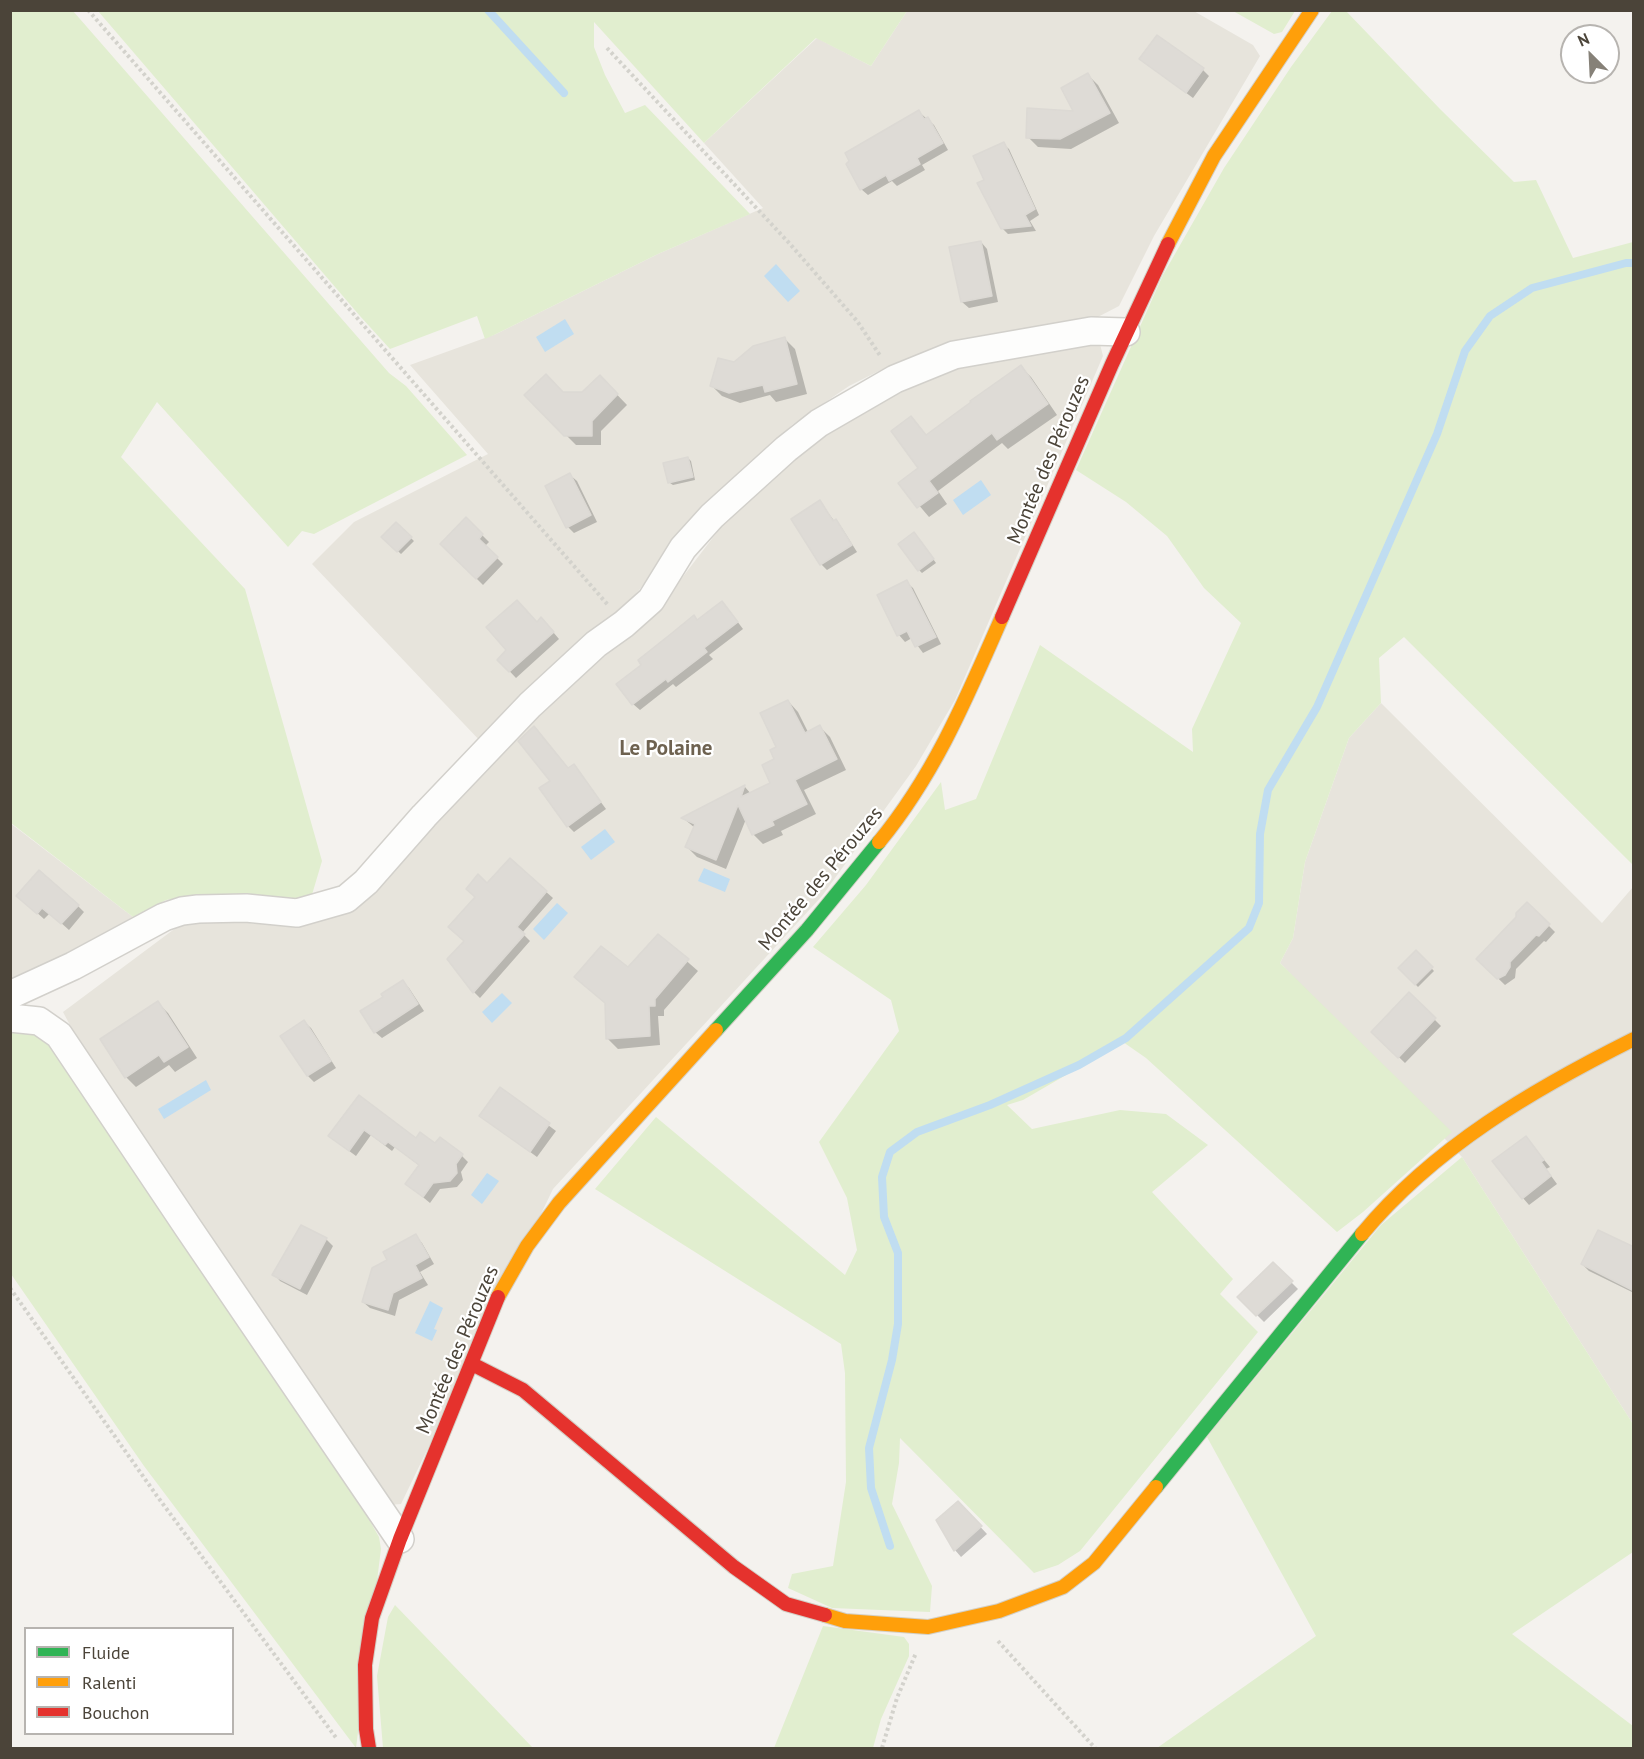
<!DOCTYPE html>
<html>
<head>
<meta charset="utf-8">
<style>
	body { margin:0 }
	#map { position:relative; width:1644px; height:1759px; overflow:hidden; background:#f4f2ee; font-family:"PT Sans",sans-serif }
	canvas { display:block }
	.frame { position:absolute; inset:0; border:12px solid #4b4439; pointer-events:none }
	.legend { position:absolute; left:24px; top:1627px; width:210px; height:108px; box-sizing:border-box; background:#fff; border:2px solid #b7b4b0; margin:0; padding:8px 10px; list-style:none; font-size:18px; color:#4b4439 }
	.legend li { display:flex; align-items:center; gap:12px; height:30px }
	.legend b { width:30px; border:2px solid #b7b4b0 }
	.north { position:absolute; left:1560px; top:24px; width:60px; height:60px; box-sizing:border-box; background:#fff; border:2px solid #b7b4b0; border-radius:50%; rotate:336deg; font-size:16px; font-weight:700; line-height:24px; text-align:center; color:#4b4439 }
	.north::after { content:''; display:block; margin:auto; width:21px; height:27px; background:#868178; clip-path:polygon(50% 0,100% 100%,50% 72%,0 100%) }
</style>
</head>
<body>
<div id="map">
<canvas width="1644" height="1759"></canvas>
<div class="frame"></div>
<ul class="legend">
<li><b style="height:8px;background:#30b455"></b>Fluide</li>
<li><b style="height:8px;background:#ff9f0a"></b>Ralenti</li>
<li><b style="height:8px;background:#e5322d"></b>Bouchon</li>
</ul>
<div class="north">N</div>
</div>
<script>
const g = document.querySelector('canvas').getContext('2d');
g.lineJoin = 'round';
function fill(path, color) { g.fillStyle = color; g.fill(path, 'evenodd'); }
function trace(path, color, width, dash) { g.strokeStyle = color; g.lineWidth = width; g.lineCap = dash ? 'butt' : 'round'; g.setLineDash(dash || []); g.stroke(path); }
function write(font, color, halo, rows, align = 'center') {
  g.font = font + ' "PT Sans",sans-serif'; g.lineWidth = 4.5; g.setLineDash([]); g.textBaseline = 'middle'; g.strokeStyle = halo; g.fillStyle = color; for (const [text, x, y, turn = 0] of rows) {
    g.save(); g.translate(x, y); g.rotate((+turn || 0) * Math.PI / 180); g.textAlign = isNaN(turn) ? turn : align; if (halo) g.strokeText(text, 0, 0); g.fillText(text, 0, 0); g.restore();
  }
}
fill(new Path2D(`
	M1192,10L1253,45L1260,56L1154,236L1119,306L1092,320L932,350L891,365L849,386L792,425L716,495L631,600L483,744L312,564L354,522L488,454L410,365L496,334L658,254L763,208L704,143L817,38L871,66L907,11Z
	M1091,342L1100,344L1103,356L955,700L916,766L822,896L553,1189L401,1504L389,1505L82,1048L63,1012L181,924L210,916L255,924H291L315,919L543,707L652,617L721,527L763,481L798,452L878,399L952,365Z
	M1381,703L1602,923L1633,887V1424L1462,1157L1280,963L1293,938L1305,862L1349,738Z
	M10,823L133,917L57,962L10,985Z`), '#e7e4dc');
fill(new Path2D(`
	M10,11H73L389,373L406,386L467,455L314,534L302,531L288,547L157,402L121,457L245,589L322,861L311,898L290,904L270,898L198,895L166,900L133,917L11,823Z
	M98,11H907L871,66L816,38L704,143L594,22V47L605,75L625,113L645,105L750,214L658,254L496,334L485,339L477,316L390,349L360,316Z
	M1233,11H1295L1282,32L1274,34Z
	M1332,11H1346L1440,109L1514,182L1536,180L1573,258L1633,242V865L1404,637L1379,658L1381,703L1349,738L1305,862L1293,938L1280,963L1452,1132L1363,1212L1337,1232L1146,1058L1123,1042L1023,1100L1007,1105L1032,1129L1120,1110L1166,1114L1208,1145L1152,1192L1233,1279L1220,1294L1258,1332L1080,1551L1058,1565L1034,1573L900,1438L899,1463L892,1504L932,1586L930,1612L832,1608L788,1588L792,1574L833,1566L846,1482L845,1373L841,1344L595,1189L656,1117L845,1275L857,1250L847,1198L819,1142L899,1031L891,1000L813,947L866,885L941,782L945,810L976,799L1040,645L1193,752L1192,729L1241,623L1204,588L1167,536L1126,502L1076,470L1163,275L1224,168L1291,67Z
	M22,1029L42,1036L56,1048L358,1500L379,1537L381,1549L356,1748L144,1466L11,1274L10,1030Z
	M1462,1157L1633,1424V1552L1512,1634L1633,1726V1748H1157L1316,1636L1207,1437L1381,1225Z
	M395,1605L533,1748H383L377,1676L388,1617Z
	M823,1626L904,1637L909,1644V1656L881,1719L873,1748H774Z`), '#e1eecf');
fill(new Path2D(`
	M776,264L800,291L788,302L764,276Z
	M565,319L574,334L545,352L536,337Z
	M981,480L991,495L963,515L953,500Z
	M605,829L615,842L591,860L581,847Z
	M704,868L730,879L725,892L698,881Z
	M557,903L568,913L544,940L533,929Z
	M502,993L512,1003L492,1023L482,1012Z
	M206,1080L211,1090L164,1119L158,1109Z
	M487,1173L499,1181L482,1204L471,1195Z
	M430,1301L443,1308L434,1329L437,1330L432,1341L415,1333Z`), '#c0ddf1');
fill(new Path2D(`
	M1141,59L1203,70L1209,76L1193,98Z
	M1088,75L1098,85L1119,123L1071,149L1038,147L1028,137L1076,112Z
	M919,112L934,125L948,150L922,165L925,170L897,186L892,181L868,195L861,189Z
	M1003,144L1009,149L1039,215L1030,221L1036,231L1008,234L1002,228L986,181Z
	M981,242L987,249L998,302L969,308L962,302Z
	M785,339L795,349L807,394L776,402L770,395L740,403L722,396L712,386L735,364Z
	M1021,367L1031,377L1057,415L1008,449L1002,443L938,491L947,504L929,517L900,483L920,468L911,418L927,436Z
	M600,377L627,405L601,431V445H576L526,395L583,394Z
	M688,458L691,461L695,480L673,485L670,483L665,464Z
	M570,475L577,481L597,522L574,533L568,527Z
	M820,502L835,522L842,528L857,552L827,570L821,564Z
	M466,519L489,542L485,546L503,564L483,585L442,544Z
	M396,524L414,541L401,554L383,537Z
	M917,537L936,563L922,573L919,570Z
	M906,582L913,588L941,644L923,653L912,638L905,642L899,635L879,596Z
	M728,609L743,629L709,655L713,659L676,687L673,684L640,710L633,704L697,621Z
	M537,623L548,626L559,639L516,678L499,660Z
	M788,701L798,712L808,732L820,727L830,737L846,770L804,790L816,814L781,831L783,835L763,844L753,834L746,819L726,869L697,857L687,847L695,828L683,818L745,787L751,794L772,783Z
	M574,766L606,809L574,832L568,826V770Z
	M510,860L553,898L522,933L530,941L480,998L474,992L465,941L488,885Z
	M25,902L78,906L84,912L69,930L50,913L44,919Z
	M1527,904L1555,932L1546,942L1544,941L1516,969L1515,978L1505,985L1478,959L1517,918Z
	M658,936L698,971L664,1010V1016H658L660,1045L618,1049L608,1039L606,1004L576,977L628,970Z
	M1416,952L1434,971L1418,987L1400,968Z
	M403,982L409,988L424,1011L382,1038L375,1032L385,998Z
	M1409,994L1441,1026L1405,1063L1373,1032Z
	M158,1003L168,1013L197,1058L175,1072L169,1065L136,1087L126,1077Z
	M304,1022L311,1028L336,1068L314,1082L308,1076L282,1037Z
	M500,1089L556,1131L537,1157L481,1116Z
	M359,1097L416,1140L462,1156L468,1162L461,1172L463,1180L457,1187L440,1189L430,1203L407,1184L420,1166L395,1147L392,1151L371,1135L356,1156L337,1142Z
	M1526,1138L1550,1167L1546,1169L1557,1184L1529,1205L1523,1198Z
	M416,1236L422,1243L434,1264L420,1272L428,1285L399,1300L395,1316L370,1308L363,1302L389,1260Z
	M326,1239L333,1246L307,1295L280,1281L274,1274Z
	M1634,1249V1293L1589,1271L1582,1264Z
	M1273,1264L1298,1289L1264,1322L1239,1297Z
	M958,1503L987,1534L961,1557L955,1550L938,1521Z`), '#0003');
trace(new Path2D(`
	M488,10L564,93
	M890,1546L871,1488L869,1448L892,1360L898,1324V1253L884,1217L882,1177L890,1152L917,1132L990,1105L1079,1065L1126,1038L1249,928L1259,903L1260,834L1268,790L1317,707L1437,434L1465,351L1490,316L1532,288L1626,263H1634`), '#c0ddf1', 8);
const building = new Path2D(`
	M1157,35L1204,68L1186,93L1139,59Z
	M1088,73L1110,113L1060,139L1026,138L1027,108L1073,111L1061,88Z
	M919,110L924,119L928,117L943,143L917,158L920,164L889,181L886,175L860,190L846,164L849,161L845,153Z
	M1004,142L1035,209L1025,215L1031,226L1001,229L977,183L984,180L973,156Z
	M981,241L992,296L961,302L949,247Z
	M785,337L797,384L765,392L763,385L729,393L710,386L718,358L734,362L753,346Z
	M1021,365L1048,404L997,440L992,433L929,481L938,493L917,508L898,483L918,468L891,431L911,416L926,435L971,402L970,401Z
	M546,374L563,392H582L600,375L618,394L592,421V436H564L524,395Z
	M688,457L693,477L668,483L663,463Z
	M570,473L591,515L566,528L545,486Z
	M820,500L833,521L836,519L852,545L820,565L791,519Z
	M466,517L483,534L479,539L498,557L476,579L440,544Z
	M396,522L412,537L397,552L381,537Z
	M914,532L934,559L918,571L898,544Z
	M907,580L936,637L915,647L907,631L897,636L877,595Z
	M517,600L537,622L541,617L554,632L509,672L497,660L506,650L486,627Z
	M722,601L738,622L704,648L707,652L668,682L666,679L632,705L616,684L641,665L638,660L672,633L694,615L697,620Z
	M788,700L805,733L820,725L837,759L795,780L807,804L772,821L774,825L752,835L738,805L716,860L685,847L695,824L681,818L745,785L741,797L770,783L762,765L774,759L770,750L776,747L760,713Z
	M534,726L568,768L574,764L601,802L567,827L539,788L550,781L518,741Z
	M510,858L547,891L517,927L525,934L473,993L447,959L464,941L448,927L475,897L466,889L478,874L487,883Z
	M39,870L79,905L61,924L42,908L37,914L16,896Z
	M1527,902L1550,924L1539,936L1536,935L1510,962V967L1505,975L1497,979L1476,959L1516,917V913Z
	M658,934L689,959L655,999V1006H649L650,1036L606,1039L605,1003L574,977L601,946L628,967Z
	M1416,950L1433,967L1415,985L1398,968Z
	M403,980L418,1004L374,1033L360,1011L383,997L381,994Z
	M1409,992L1436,1018L1398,1058L1371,1032Z
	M158,1001L188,1047L164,1062L159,1055L125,1078L100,1039Z
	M304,1020L331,1061L307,1076L280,1036Z
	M500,1087L550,1123L530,1152L479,1116Z
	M359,1095L416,1138L420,1132L435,1143L440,1137L463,1154L456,1164L457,1173L450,1181L433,1183L423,1197L405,1184L419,1165L388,1142L385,1145L364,1130L349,1151L328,1136Z
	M1526,1136L1544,1160L1541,1162L1551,1176L1522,1199L1492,1161Z
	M301,1225L327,1238L300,1289L272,1275Z
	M1598,1230L1634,1247V1291L1581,1264Z
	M416,1234L429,1257L415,1265L422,1278L393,1293L388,1310L362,1302L372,1268L387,1260L383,1252Z
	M1273,1262L1293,1281L1256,1316L1237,1297Z
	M958,1501L982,1526L954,1551L936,1520Z`);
fill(building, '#dedbd6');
trace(building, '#dcd9d4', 1.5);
const street = new Path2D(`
	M10,995L73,966L164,917L182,911L198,909L246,908L297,913L346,899L366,882L424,816L530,705L596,644L624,624L651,600L683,548L712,516L786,449L819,423L895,379L954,355L1091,331L1126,332
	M10,1018L39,1021L59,1035L187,1226L400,1539`);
const fast = new Path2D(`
	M716,1030L807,930L879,842
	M1156,1487L1362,1234`);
const slow = new Path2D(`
	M1168,244L1214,156L1312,10
	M879,842C935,774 967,697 1002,617
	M1362,1234C1434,1147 1534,1089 1634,1039
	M498,1297L527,1246L559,1203L716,1030
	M825,1615L845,1621L928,1627L999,1611L1063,1587L1094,1563L1156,1487`);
const jam = new Path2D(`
	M1002,617L1112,364L1168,244
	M472,1364L523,1390L734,1567L786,1604L825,1615
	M369,1748L366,1729L365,1665L372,1618L400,1539L498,1297`);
trace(street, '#d2d0cb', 30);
trace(fast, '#d3cfc5', 16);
trace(slow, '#d3cfc5', 16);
trace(jam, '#d3cfc5', 16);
trace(new Path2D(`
	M88,10L608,605
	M607,48L790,244L857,321L881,357
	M10,1288L157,1496L337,1739
	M998,1641L1095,1748
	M882,1748L897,1698L916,1653`), '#d3d2cc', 4, [3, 3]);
trace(street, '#fdfdfc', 27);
trace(fast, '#30b455', 14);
trace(slow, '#ff9f0a', 14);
trace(jam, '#e5322d', 14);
write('20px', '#4b4439', '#fff', [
	["Montée des Pérouzes",1049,460,-67],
	["Montée des Pérouzes",821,879,-50],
	["Montée des Pérouzes",458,1350,-67]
]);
write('bold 21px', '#6e6250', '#fff', [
	["Le Polaine",666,749]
]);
</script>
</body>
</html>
